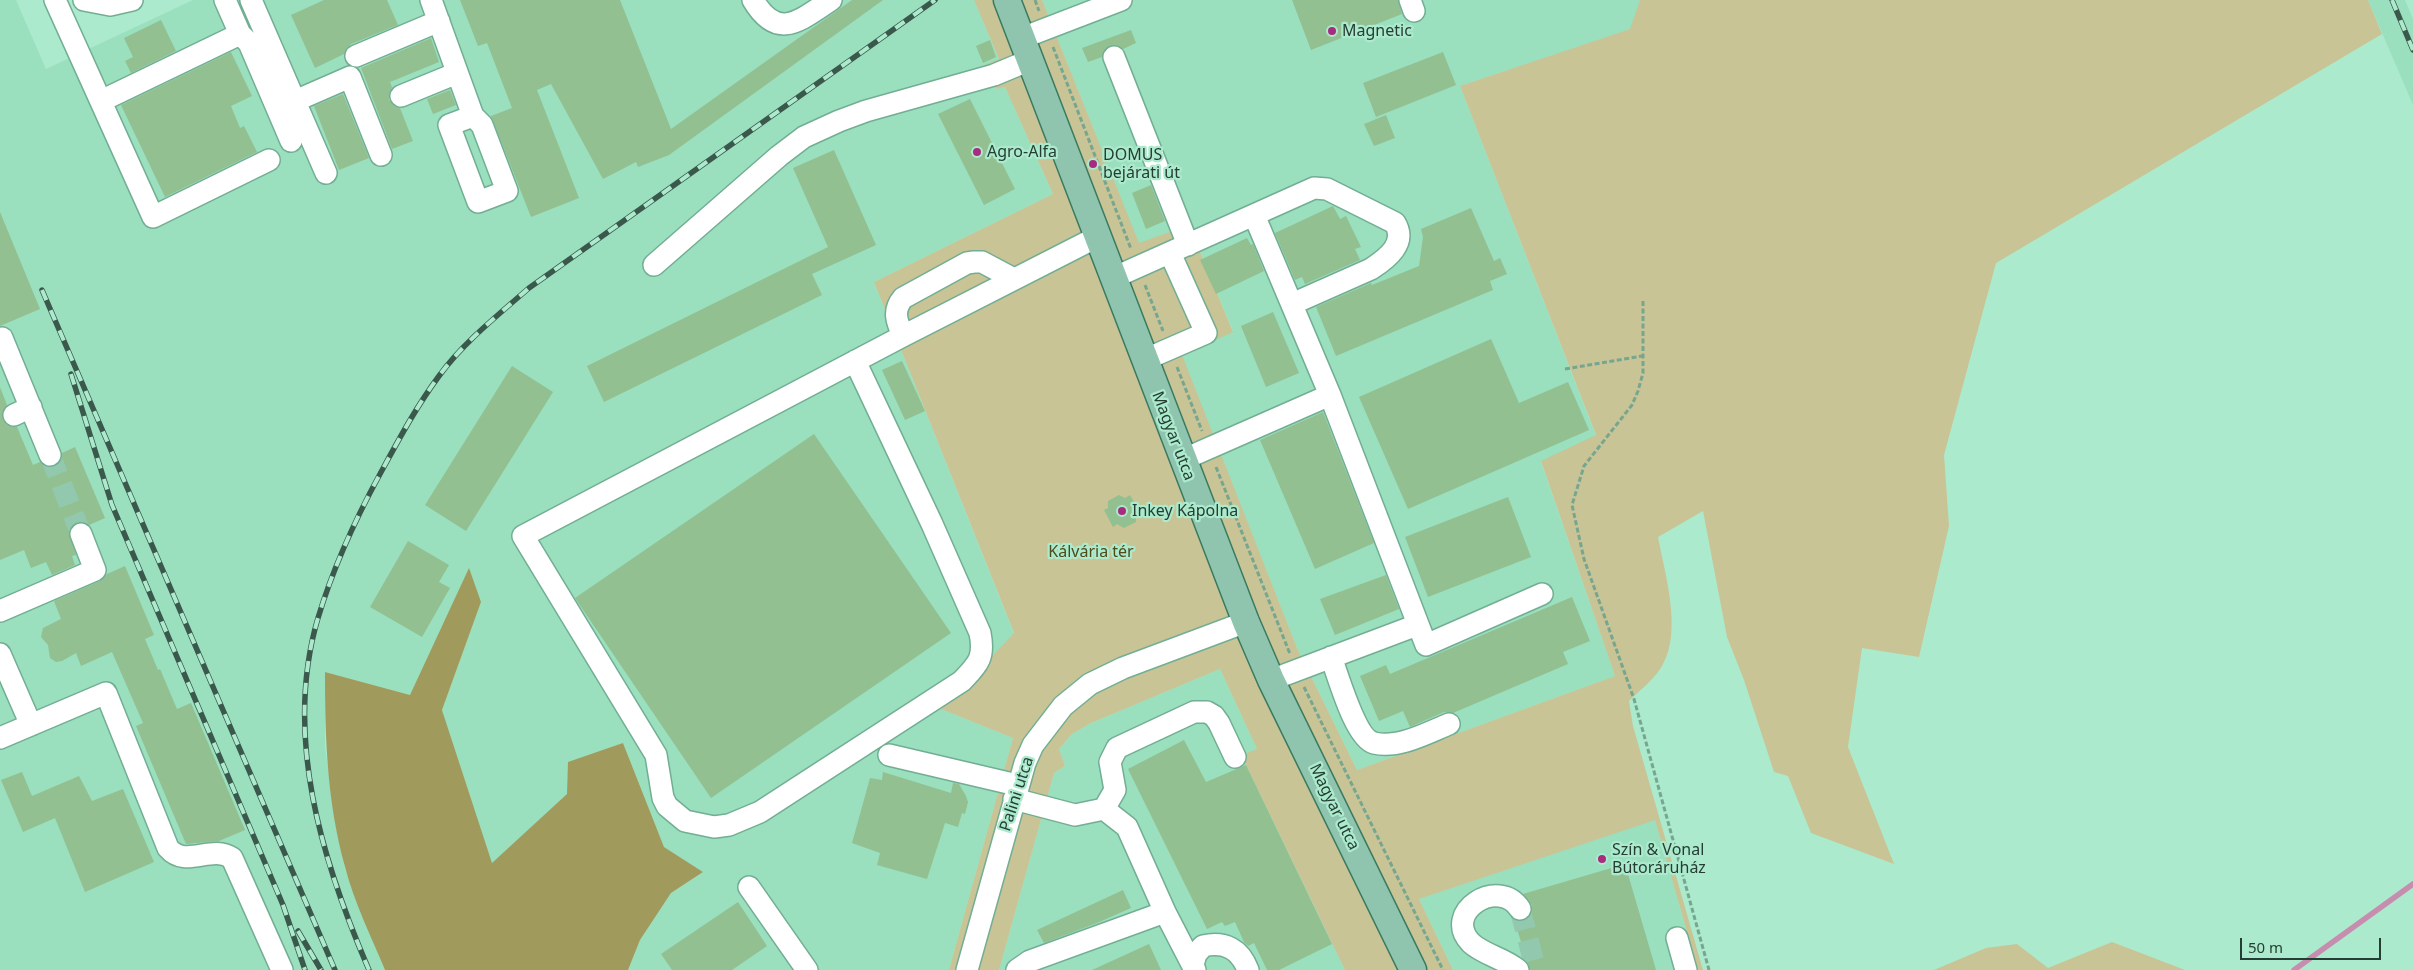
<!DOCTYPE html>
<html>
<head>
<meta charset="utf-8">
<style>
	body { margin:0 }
	#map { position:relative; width:2413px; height:970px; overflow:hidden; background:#aceacd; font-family:"Noto Sans",sans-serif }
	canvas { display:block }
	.scale { position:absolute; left:2240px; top:938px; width:141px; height:22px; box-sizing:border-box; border:2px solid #253e33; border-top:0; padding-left:6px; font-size:15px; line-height:18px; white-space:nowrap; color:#253e33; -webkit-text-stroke:4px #aceacd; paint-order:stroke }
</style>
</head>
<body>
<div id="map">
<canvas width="2413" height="970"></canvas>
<div class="scale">50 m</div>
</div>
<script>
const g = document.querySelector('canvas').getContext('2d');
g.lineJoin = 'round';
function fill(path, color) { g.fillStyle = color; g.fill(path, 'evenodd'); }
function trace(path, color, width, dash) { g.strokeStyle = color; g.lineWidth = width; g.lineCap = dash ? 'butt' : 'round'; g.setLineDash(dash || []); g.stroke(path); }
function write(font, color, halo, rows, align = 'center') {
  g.font = font + ' "Noto Sans",sans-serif'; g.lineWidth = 4.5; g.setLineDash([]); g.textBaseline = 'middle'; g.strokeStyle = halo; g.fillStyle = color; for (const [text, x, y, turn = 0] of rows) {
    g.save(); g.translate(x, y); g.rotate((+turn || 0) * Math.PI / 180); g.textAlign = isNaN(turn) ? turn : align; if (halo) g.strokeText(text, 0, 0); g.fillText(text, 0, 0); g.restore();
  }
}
fill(new Path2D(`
	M0,0H16L46,69L193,0H974L999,59L995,89L1005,87L1053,194L874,282L1014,634L941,709L1013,738L949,970H628L640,940L671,893L703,872L664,847L623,743L492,864L442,710L481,602L410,695L325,672V747L337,832L345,869L385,970H0Z
	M1042,0H1640L1631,29L1460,86L1596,436L1541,462L1615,676L1357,770L1297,648L1181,355L1233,331L1189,225L1139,244Z
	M2368,0H2405L2413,19V105Z
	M1220,669L1257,749L1246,765L1345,970H999L1054,773L1065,766L1059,749L1072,734L1091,723Z
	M1655,819L1698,970H1453L1419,899Z`), '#9adfbe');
fill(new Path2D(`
	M974,0H1042L1139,243L1189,225L1233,332L1182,355L1297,648L1357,770L1615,676L1541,461L1596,435L1460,86L1630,29L1640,0H2368L2382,34L1996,263L1944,455L1949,526L1919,657L1862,648L1848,747L1894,864L1811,833L1788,776L1774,772L1744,680L1727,637L1703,511L1658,537C1665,574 1682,630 1663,664C1656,678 1640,690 1629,701L1633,726L1703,970H1698L1655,820L1419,899L1453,970H1345L1246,765L1242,755L1257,749L1220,669L1091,723L1072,734L1059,749L1065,766L1054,773L999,970H949L1013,738L941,709L1014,633L874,282L1053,194L1005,87L996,89L986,64L999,59Z
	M2112,942L2185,970H1934L1986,948L2017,944L2048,968Z`), '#c8c495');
fill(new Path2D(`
	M469,568L481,602L442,710L492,863L567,794L568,762L623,743L664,847L703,872L671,893L640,940L628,970H385C371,936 354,902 345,867C327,801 325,740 325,672L410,695Z`), '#a09b5d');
trace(new Path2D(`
	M2294,970L2413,884`), '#c78daf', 5.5);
fill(new Path2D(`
	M324,0H387L398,25L351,44L344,54L315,68L291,15Z
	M460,0H620L671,129L852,0H883L669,155L638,167L636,162L603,179L551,84L537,90L579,198L531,217L491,116L512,108L487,43L478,46Z
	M1292,0H1398L1402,14L1311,50Z
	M161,20L176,51L131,73L125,61L133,57L124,38Z
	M1131,30L1136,43L1123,49L1116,45L1109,46L1104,50L1102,57L1088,62L1082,48Z
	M431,38L439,62L390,82L392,87L389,94V100L394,106L400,108L413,141L392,149L361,68Z
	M990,40L996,57L983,63L976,46Z
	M231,52L252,96L231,106L240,128L244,126L257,152L165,197L121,105Z
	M1443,52L1456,85L1376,117L1363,83Z
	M450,90L456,105L433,114L427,99Z
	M343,94L369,158L339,170L314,106Z
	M970,99L1015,189L984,205L938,114Z
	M1386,115L1395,138L1374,146L1364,124Z
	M834,150L876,245L812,274L822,295L604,402L587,366L828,247L793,168Z
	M1151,185L1165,221L1146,229L1132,193Z
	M1333,206L1340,219L1346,216L1361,247L1355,249L1360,260L1305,284L1302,277L1295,280L1275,233Z
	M1471,208L1494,261L1500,258L1507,274L1490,281L1493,290L1336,356L1316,307L1371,283L1372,285L1419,266L1423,237L1421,229Z
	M0,212L40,309L0,326Z
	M1247,238L1251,245L1253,244L1264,271L1216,294L1200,260Z
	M1273,312L1299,373L1266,387L1241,326Z
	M1491,339L1519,403L1568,382L1589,430L1408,509L1359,397Z
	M902,361L925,411L905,420L882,370Z
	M512,366L553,392L466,531L425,505Z
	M0,387L7,405L2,413L3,420L7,425L17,427L33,465L40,462L48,467L55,466L60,462L62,453L75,447L105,518L89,525L82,522L72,526L69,533L76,555L72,556L75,565L52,575L46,562L31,568L24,550L0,560Z
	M1323,412L1374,543L1315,569L1260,440Z
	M814,434L951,633L711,798L575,598Z
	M1119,495L1125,498L1130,495L1140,512L1136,514V522L1124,528L1117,524L1113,527L1104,510L1108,508V501Z
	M1508,497L1531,557L1428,597L1405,537Z
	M408,541L449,565L439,582L450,588L422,637L370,607Z
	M125,566L154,635L145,639L158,670L160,669L177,709L191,703L245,830L219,841L186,844L136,726L143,723L112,652L81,666L76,653L62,661L56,662L50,658L48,645L41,637L43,628L61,619L54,601L100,581L107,574Z
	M1386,575L1399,609L1335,635L1320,599Z
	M1572,597L1590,641L1563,652L1568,664L1453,713L1444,712L1410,727L1403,711L1379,721L1360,676L1386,665L1390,674Z
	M1184,740L1206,782L1246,765L1332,944L1279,970H1267L1254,943L1248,946L1244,942L1235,922L1225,926L1222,922L1207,929L1128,769Z
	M22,772L32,796L79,776L92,801L123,789L154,862L85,892L55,818L23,832L1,780Z
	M883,772L951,793L953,783L959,784L966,796L968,802L965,814L962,813L958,827L945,823L927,879L877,865L880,853L852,843L870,778L882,780Z
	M1625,864L1656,970H1530L1514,920L1524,921L1532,913V905L1523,894Z
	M1123,890L1131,908L1097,923L1044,943L1037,930Z
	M738,902L767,946L732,970H672L661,954Z
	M1149,944L1161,970H1092Z`), '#92c091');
trace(new Path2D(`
	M50,455L81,534
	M1520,909L1536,970`), '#91c8ae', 21, [21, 11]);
const minor = new Path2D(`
	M55,0L153,217L269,160
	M84,0L110,5L132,0
	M225,0L240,34L249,43L291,141
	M251,0L326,173
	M431,0L473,116L482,125L507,191L478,202L449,125L473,116
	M753,0C778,42 800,20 831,0
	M1410,0L1414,11
	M1022,38L1121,0
	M356,56L439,21
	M1114,57L1188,245
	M401,96L457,73
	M101,101L240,34
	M295,101L350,77L381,155
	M1254,215L1330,395L1426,645L1542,594
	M654,265L779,156L804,137L839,121L866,111L994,75L1030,60
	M1113,278L1314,188L1327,189L1395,223C1407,243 1388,258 1371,269L1292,304
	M903,336C897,322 892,311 903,298L967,263L974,262H982L1014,279
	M2,338L50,455
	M1144,360L1206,333L1170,253
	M855,361L932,524L980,633C985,658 978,664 962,681L760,812L729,825L714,827L685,821L667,806L663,798L656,755L523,536L903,336L1097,237
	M14,415L31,407
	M1182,460L1330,395
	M0,611L95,570L81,534
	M0,654L31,725
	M1331,657C1338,675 1355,738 1374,743C1398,749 1427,733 1449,724
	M1271,680L1417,625
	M0,738L106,693L168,848C186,869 211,844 232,858L282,970
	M889,755L1017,785
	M1014,799L1075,815L1104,809L1127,827L1165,912L1195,970
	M1104,809L1115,790L1110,762L1117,748L1194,712H1207L1214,716L1219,723L1235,757
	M749,887L807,970
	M1677,938L1686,970
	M1193,965L1196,954L1203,946C1225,941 1240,949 1248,970
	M967,970L1025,763L1033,745L1063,706L1090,684L1123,668L1246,622
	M1017,970L1030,961L1165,912
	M1518,970C1504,958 1484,955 1471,943C1441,912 1499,876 1520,909`);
const major = new Path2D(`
	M1007,0L1246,622L1271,680L1413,970`);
trace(minor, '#72ae93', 24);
trace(major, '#397b60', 29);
trace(new Path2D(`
	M1035,0L1039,11
	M1053,47L1131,249
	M1145,285L1163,331
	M1643,301V373L1638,391L1632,405L1584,466L1572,505L1584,559L1634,699L1709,970
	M1177,367L1202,431
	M1565,369L1642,356
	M1216,467L1290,654
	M1304,687L1443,970`), '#77a690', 3, [5, 2.5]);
trace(minor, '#fff', 21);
trace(major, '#8fc4ae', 26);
const rail = new Path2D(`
	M2392,0L2413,50
	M42,290L335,970
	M71,374L112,505L283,905L305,970
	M298,931L321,970
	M369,970C322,861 283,736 318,618C333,568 355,520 380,474C398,441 416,407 439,376C463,343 498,315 529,288L935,0`);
trace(rail, '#3a584b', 5.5);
trace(rail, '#aceacd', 4, [11]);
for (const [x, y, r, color] of [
	[1332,31,5,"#a72c7f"],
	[977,152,5,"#a72c7f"],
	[1093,164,5,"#a72c7f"],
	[1122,511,5,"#a72c7f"],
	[1602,859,5,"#a72c7f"]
]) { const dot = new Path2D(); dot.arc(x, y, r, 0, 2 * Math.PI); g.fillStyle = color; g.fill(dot); trace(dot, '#aceacd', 2); }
write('16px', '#253e33', '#aceacd', [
	["Magnetic",1342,31],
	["Agro-Alfa",987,152],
	["DOMUS",1103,155],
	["bejárati út",1103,173],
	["Inkey Kápolna",1132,511],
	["Szín & Vonal",1612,850],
	["Bútoráruház",1612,868]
], 'left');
write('16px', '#253e33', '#aceacd', [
	["Magyar utca",1173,436,69],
	["Palini utca",1017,794,-72],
	["Magyar utca",1334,807,64]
]);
write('16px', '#4f4a1a', '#aceacd', [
	["Kálvária tér",1091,552]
]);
</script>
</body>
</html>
